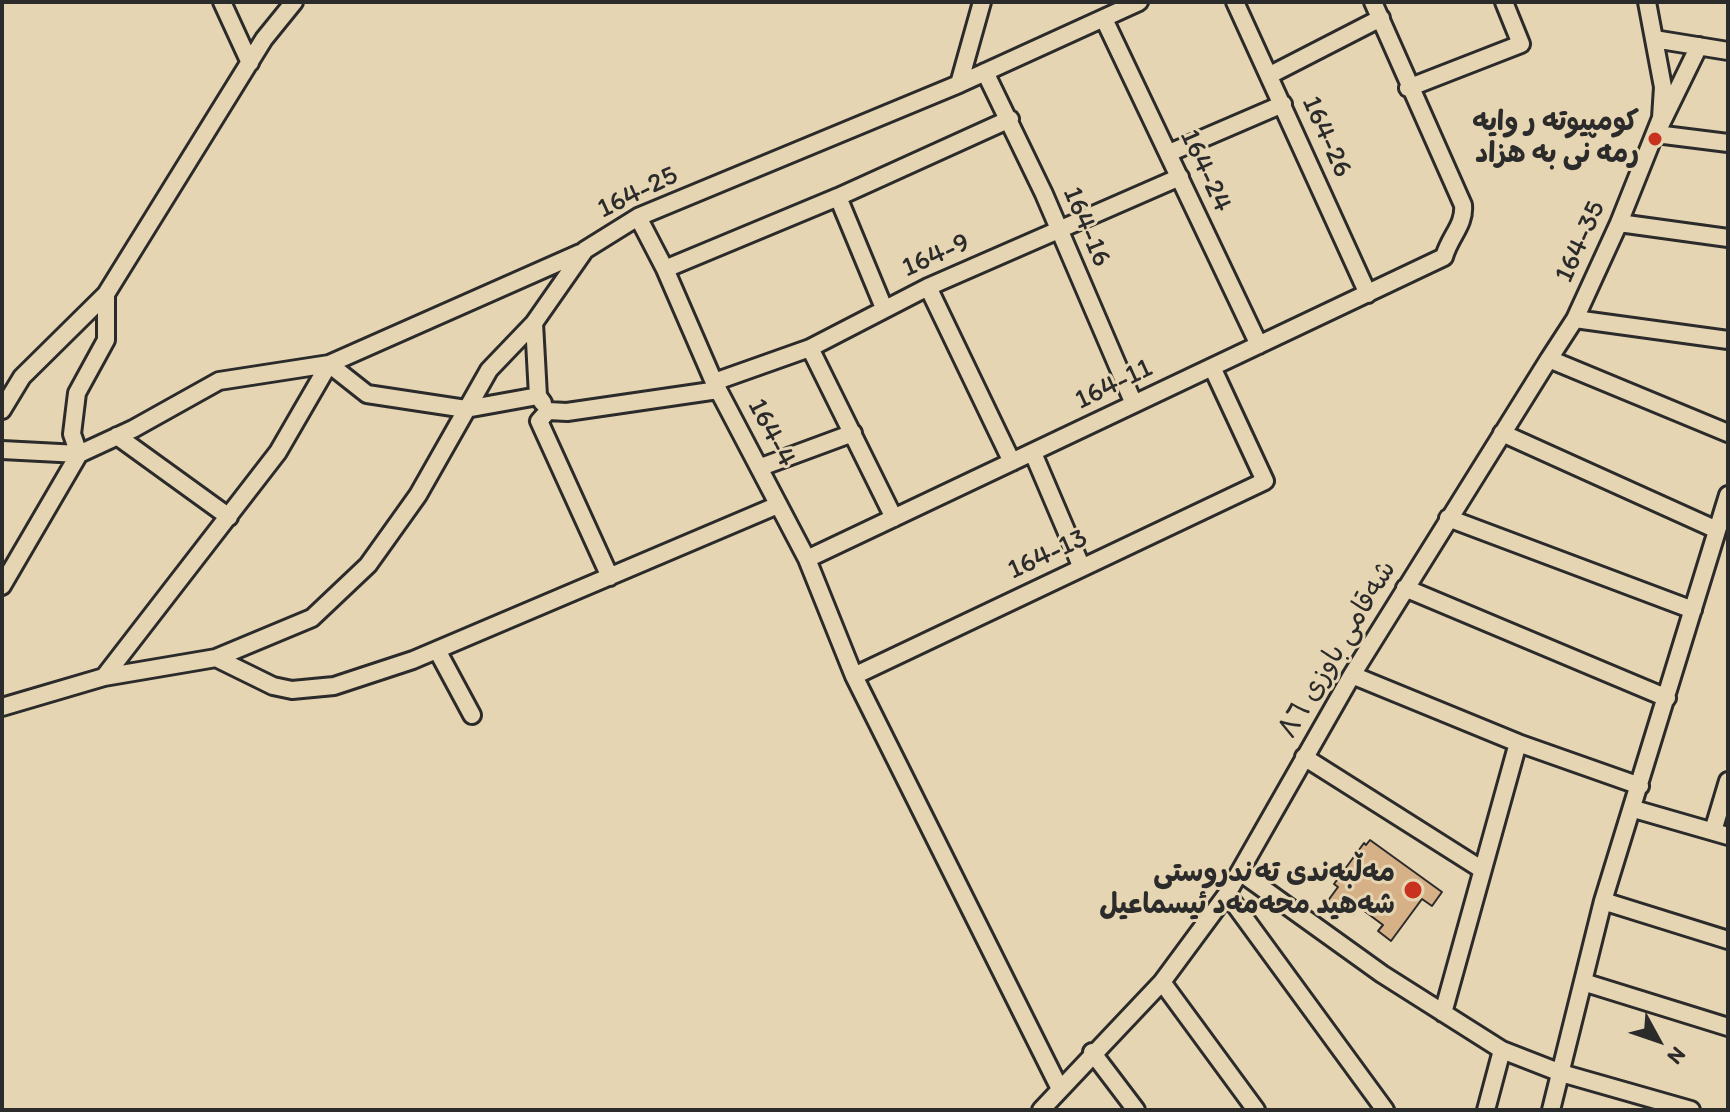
<!DOCTYPE html>
<html>
<head>
<meta charset="utf-8">
<style>
	body { margin:0 }
	#map { position:relative; width:1730px; height:1112px; overflow:hidden; background:#e6d5b2; font-family:Itim,sans-serif }
	canvas { display:block }
	.frame { position:absolute; inset:0; border:4px solid #2b2b2b; pointer-events:none }
	.north { position:absolute; left:1618px; top:1000px; width:80px; height:80px; -webkit-text-stroke:6px #e6d5b2; paint-order:stroke; rotate:130deg; font-size:22px; font-weight:700; line-height:32px; text-align:center; color:#2b2b2b }
	.north::after { content:''; display:block; margin:auto; width:28px; height:36px; background:#2b2b2b; clip-path:polygon(50% 0,100% 100%,50% 72%,0 100%) }
</style>
</head>
<body>
<div id="map">
<canvas width="1730" height="1112"></canvas>
<div class="frame"></div>
<div class="north">N</div>
</div>
<script>
const g = document.querySelector('canvas').getContext('2d');
g.lineJoin = 'round';
function fill(path, color) { g.fillStyle = color; g.fill(path, 'evenodd'); }
function trace(path, color, width, dash) { g.strokeStyle = color; g.lineWidth = width; g.lineCap = dash ? 'butt' : 'round'; g.setLineDash(dash || []); g.stroke(path); }
function write(font, color, halo, rows, align = 'center') {
  g.font = font + ' Itim,"Playpen Sans Arabic",sans-serif'; g.lineWidth = 6; g.setLineDash([]); g.textBaseline = 'middle'; g.strokeStyle = halo; g.fillStyle = color; for (const [text, x, y, turn = 0] of rows) {
    g.save(); g.translate(x, y); g.rotate((+turn || 0) * Math.PI / 180); g.textAlign = isNaN(turn) ? turn : align; if (halo) g.strokeText(text, 0, 0); g.fillText(text, 0, 0); g.restore();
  }
}
const building = new Path2D(`
	M1370,840L1442,892L1432,906L1422,899L1391,941L1378,931L1383,925L1359,907L1354,914L1343,906L1340,911L1327,902L1338,887L1334,884L1364,843L1366,845Z`);
fill(building, '#d6b087');
trace(building, '#2b2b2b', 2);
const minor = new Path2D(`
	M222,2L250,63
	M1235,2L1368,294
	M1104,19L1259,345
	M1654,39L1728,51
	M1699,46L1656,134L1728,143
	M985,72L1044,194L1134,404
	M1270,75L1381,18
	M959,84L982,2
	M1408,88L1521,44L1504,2
	M1169,153L1283,104
	M838,197L884,308
	M638,217L665,269L714,382L807,559L854,676L1059,1087
	M1619,223L1728,238
	M665,269L838,197L1010,119
	M928,287L1012,462
	M1575,319L1728,340
	M534,323L538,396L543,403
	M810,348L894,518
	M1549,359L1575,319L1619,223L1661,118L1663,87L1647,2
	M714,382L810,348L928,287L1180,177
	M2,410L22,377L106,294L264,39L294,2
	M1502,433L1717,530
	M117,436L229,517
	M2,450L79,454L133,429L219,381L329,364L580,253
	M1033,453L1082,568
	M761,467L853,433
	M1448,518L1693,610
	M807,559L1444,257C1450,236 1465,225 1463,205L1373,2
	M610,577L539,421L548,411L567,412L718,390
	M2,586L79,454L72,434L77,393L106,340V294
	M1405,588L1667,698
	M437,650L472,715
	M216,658L273,686L292,690L334,686L413,660L778,505
	M1352,675L1518,743L1640,786
	M854,676L1265,481L1212,367
	M104,677L278,452L329,364L367,394L466,409L538,396
	M2,707L104,677L216,658L312,618L368,565L418,495L489,370L534,323L585,250L638,217L959,84L1139,2
	M1304,757L1481,869
	M1634,809L1728,836
	M1713,831L1728,781
	M1240,872L1382,974L1502,1050L1561,1073L1691,1110
	M1227,894L1385,1110
	M1603,901L1728,940
	M1162,982L1256,1110
	M1583,982L1728,1027
	M1443,1013L1518,743
	M1092,1052L1136,1110
	M1041,1110L1162,982L1227,894L1352,675L1549,359L1728,433
	M1486,1110L1502,1050
	M1551,1110L1603,901L1728,495`);
trace(minor, '#2b2b2b', 22);
trace(minor, '#e6d5b2', 16);
for (const [x, y, r, color] of [
	[1655,139,8,"#c8321e"],
	[1413,890,10,"#c8321e"]
]) { const dot = new Path2D(); dot.arc(x, y, r, 0, 2 * Math.PI); g.fillStyle = color; g.fill(dot); trace(dot, '#e6d5b2', 3); }
write('bold 28px', '#2b2b2b', '#e6d5b2', [
	["کومپیوته ر وایه",1639,123],
	["رمه نی به هزاد",1639,155],
	["مەڵبەندی تەندروستی",1395,874],
	["شەهید محەمەد ئیسماعیل",1395,906]
], 'right');
write('28px', '#2b2b2b', '#e6d5b2', [
	["164-26",1326,137,66],
	["164-24",1205,171,65],
	["164-25",638,193,-26],
	["164-16",1086,227,67],
	["164-35",1581,242,-66],
	["164-9",936,256,-24],
	["164-11",1114,385,-26],
	["164-4",771,433,62],
	["164-13",1048,555,-25],
	["شەقامی باوزی ٨٦",1338,650,-59]
]);
</script>
</body>
</html>
